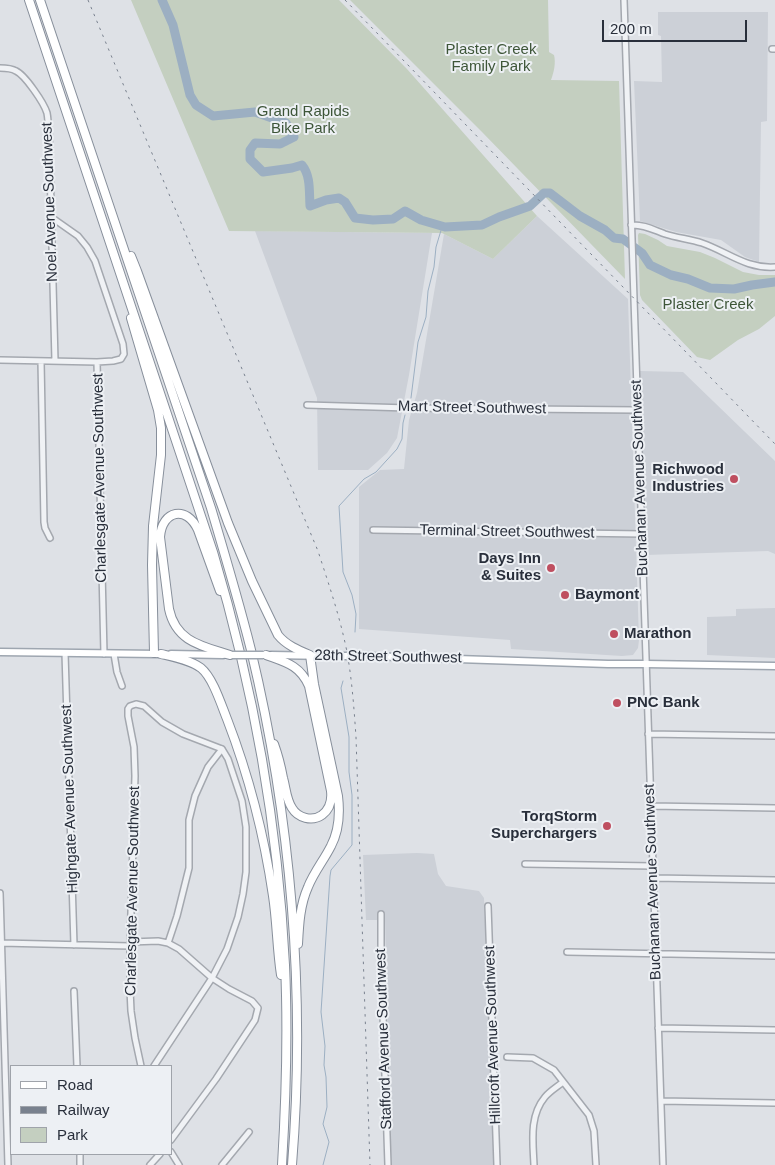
<!DOCTYPE html>
<html>
<head>
<meta charset="utf-8">
<style>
	body { margin:0 }
	#map { position:relative; width:775px; height:1165px; overflow:hidden; background:#dee1e6; font-family:Helvetica,sans-serif }
	canvas { display:block }
	.legend { position:absolute; left:10px; top:1065px; width:162px; height:90px; box-sizing:border-box; background:#edf0f4; border:1px solid #9fa3aa; margin:0; padding:6px 9px; list-style:none; font-size:15px; color:#292f3b }
	.legend li { display:flex; align-items:center; gap:10px; height:25px }
	.legend b { width:25px; border:1px solid #9fa3aa }
	.scale { position:absolute; left:602px; top:20px; width:145px; height:22px; box-sizing:border-box; border:2px solid #292f3b; border-top:0; padding-left:6px; font-size:15px; line-height:18px; white-space:nowrap; color:#292f3b; -webkit-text-stroke:4px #edf0f4; paint-order:stroke }
</style>
</head>
<body>
<div id="map">
<canvas width="775" height="1165"></canvas>
<ul class="legend">
<li><b style="height:6px;background:#fff"></b>Road</li>
<li><b style="height:6px;background:#79818e"></b>Railway</li>
<li><b style="height:14px;background:#c4cfc0"></b>Park</li>
</ul>
<div class="scale">200 m</div>
</div>
<script>
const g = document.querySelector('canvas').getContext('2d');
g.lineJoin = 'round';
function fill(path, color) { g.fillStyle = color; g.fill(path, 'evenodd'); }
function trace(path, color, width, dash) { g.strokeStyle = color; g.lineWidth = width; g.lineCap = dash ? 'butt' : 'round'; g.setLineDash(dash || []); g.stroke(path); }
function write(font, color, halo, rows, align = 'center') {
  g.font = font + ' Helvetica,sans-serif'; g.lineWidth = 4; g.setLineDash([]); g.textBaseline = 'middle'; g.strokeStyle = halo; g.fillStyle = color; for (const [text, x, y, turn = 0] of rows) {
    g.save(); g.translate(x, y); g.rotate((+turn || 0) * Math.PI / 180); g.textAlign = isNaN(turn) ? turn : align; if (halo) g.strokeText(text, 0, 0); g.fillText(text, 0, 0); g.restore();
  }
}
fill(new Path2D(`
	M658,12H768L767,121L761,122L759,262L745,257L721,240L676,232L640,221L634,81L662,82L661,36L658,35Z
	M537,216L628,299L639,640L638,648L633,655L622,656L511,649L510,640L359,629V487L380,470L404,469L409,420L417,393L444,234L493,259Z
	M255,231L432,233L409,375L397,438L387,453L368,470H318L317,398Z
	M640,371L683,372L775,461V554L768,551L646,555Z
	M775,608V658L707,655V617L736,616V609Z
	M417,853L434,854L438,874L446,886L479,891L484,898L494,1165H391L385,920H366L363,855Z`), '#ccd0d7');
fill(new Path2D(`
	M131,0H339L407,69L537,216L493,259L442,233L229,231Z
	M350,0H548L549,52L554,55C556,63 554,72 551,80L619,81L625,279L482,132Z
	M639,233L645,234L658,240L667,246L700,252L715,258L743,272L759,275H775V316L759,329L738,340L710,360L697,357L642,300L640,295L638,235Z`), '#c4cfc0');
trace(new Path2D(`
	M411,398L418,342L426,317L428,291L434,267L436,247L442,227
	M355,632L356,614L352,595L343,572L339,506L364,479L376,472L397,449L402,439L403,423L405,415
	M323,1165L329,1142L323,1124L327,1107L326,1077L324,1065L325,1046L321,1012L330,876L331,870L352,845V795L349,772V737L341,688L343,681`), '#9cafc2', 1);
trace(new Path2D(`
	M162,0L173,25L190,95L196,105L213,116L255,112L286,123L294,137L280,144L255,143L250,150V159L263,172L292,168L302,165C311,176 309,192 310,206L326,200L339,198L345,202L355,218L373,220L393,219L405,211L421,220L445,227L482,225L499,217L530,206L544,193H550L580,216L605,230L614,238L623,239L642,253L650,265L671,275L688,279L710,288L734,289L752,285L775,282`), '#9cafc2', 9);
const minor = new Path2D(`
	M624,0L663,1165
	M772,49H775
	M0,68C5,68 11,68 16,71C25,75 44,103 47,113C48,118 48,124 49,129L55,361
	M631,225C643,224 654,230 665,234C677,238 690,239 702,243C728,252 746,269 775,267
	M0,360L97,362L113,361L121,359L124,354L123,344L95,261L87,247L78,236L51,217
	M41,361L44,522L45,528L50,538
	M97,362L104,654
	M307,405L408,408L637,410
	M373,530L642,534
	M65,653L74,945
	M114,654L117,672L122,686
	M648,734L775,736
	M650,806L775,808
	M525,864L653,866
	M653,878L775,880
	M0,893L8,1165
	M488,906L497,1165
	M381,914V956L388,1165
	M130,942L158,941L168,943L179,949L212,978L229,989L252,1001L258,1008L255,1020L216,1079L171,1140
	M1,943L130,946
	M168,943L177,916L189,868V820L195,796L208,767L222,749
	M567,952L775,956
	M74,991L77,1066
	M658,1028L775,1030
	M507,1057L533,1058L554,1070L589,1115L594,1131L596,1165
	M141,1066L135,1038L131,1011L130,989V946L135,776L134,747L128,716V709L130,706L136,704L144,706L162,722L183,734L222,749L228,759L242,801L246,827V872L243,894L238,917L227,949L212,978L154,1066
	M661,1101L775,1103
	M171,1152L179,1165
	M80,1154V1165
	M150,1165L160,1154
	M222,1165L249,1132
	M534,1165C533,1142 529,1116 545,1097C550,1091 557,1087 563,1082`);
const major = new Path2D(`
	M0,652L158,654
	M171,654L223,655
	M271,655L329,656
	M367,656L608,664H646L775,666`);
const highway = new Path2D(`
	M29,0L213,552C253,686 278,824 285,965C288,1031 286,1098 282,1165
	M40,0L211,508C225,555 239,602 251,650C291,817 306,993 292,1165
	M131,256L137,271L228,523L252,581L278,635C286,645 298,650 310,655L314,684L338,796C340,813 339,831 331,846C324,860 314,872 308,887C300,905 299,924 298,944
	M131,318L158,410L161,428V455L153,526L152,565L154,653
	M220,591L198,530C187,505 162,510 160,537L169,609C176,642 202,646 230,655
	M161,654C174,657 190,660 201,668C213,678 221,704 227,719C249,776 264,834 273,896C277,922 277,949 281,975
	M266,655C285,662 300,665 309,686L331,791C332,800 330,809 322,815C312,822 298,818 292,808C286,799 286,788 283,778C281,767 278,755 274,744`);
trace(minor, '#a4a8af', 8);
trace(major, '#9ea6b0', 9);
trace(highway, '#878f9b', 10);
trace(minor, '#f0f2f5', 5);
trace(major, '#fff', 6);
trace(highway, '#fff', 8);
trace(new Path2D(`
	M88,0L318,551C329,585 340,617 347,652C352,680 354,708 356,737L370,1165
	M345,0L775,444`), '#79818e', 1, [2.5, 5]);
const majorBridge = new Path2D(`
	M232,655H263
	M329,656H367`);
trace(majorBridge, '#9ea6b0', 9, []);
trace(majorBridge, '#fff', 6);
for (const [x, y, r, color] of [
	[734,479,5,"#bf4f60"],
	[551,568,5,"#bf4f60"],
	[565,595,5,"#bf4f60"],
	[614,634,5,"#bf4f60"],
	[617,703,5,"#bf4f60"],
	[607,826,5,"#bf4f60"]
]) { const dot = new Path2D(); dot.arc(x, y, r, 0, 2 * Math.PI); g.fillStyle = color; g.fill(dot); trace(dot, '#edf0f4', 2); }
write('15px', '#3d5538', '#edf0f4', [
	["Plaster Creek",491,50],
	["Family Park",491,67],
	["Grand Rapids",303,112],
	["Bike Park",303,129],
	["Plaster Creek",708,305]
]);
write('15px', '#292f3b', '#edf0f4', [
	["Noel Avenue Southwest",50,202,-92],
	["Mart Street Southwest",472,408,1],
	["Charlesgate Avenue Southwest",100,478,-91],
	["Buchanan Avenue Southwest",640,478,-92],
	["Terminal Street Southwest",507,532,1],
	["28th Street Southwest",388,657,1],
	["Highgate Avenue Southwest",70,799,-92],
	["Buchanan Avenue Southwest",653,882,-92],
	["Charlesgate Avenue Southwest",133,891,-89],
	["Hillcroft Avenue Southwest",493,1035,-92],
	["Stafford Avenue Southwest",384,1039,-92]
]);
write('bold 15px', '#292f3b', '#edf0f4', [
	["Richwood",724,470],
	["Industries",724,487],
	["Days Inn",541,559],
	["& Suites",541,576],
	["Baymont",575,595,"left"],
	["Marathon",624,634,"left"],
	["PNC Bank",627,703,"left"],
	["TorqStorm",597,817],
	["Superchargers",597,834]
], 'right');
</script>
</body>
</html>
